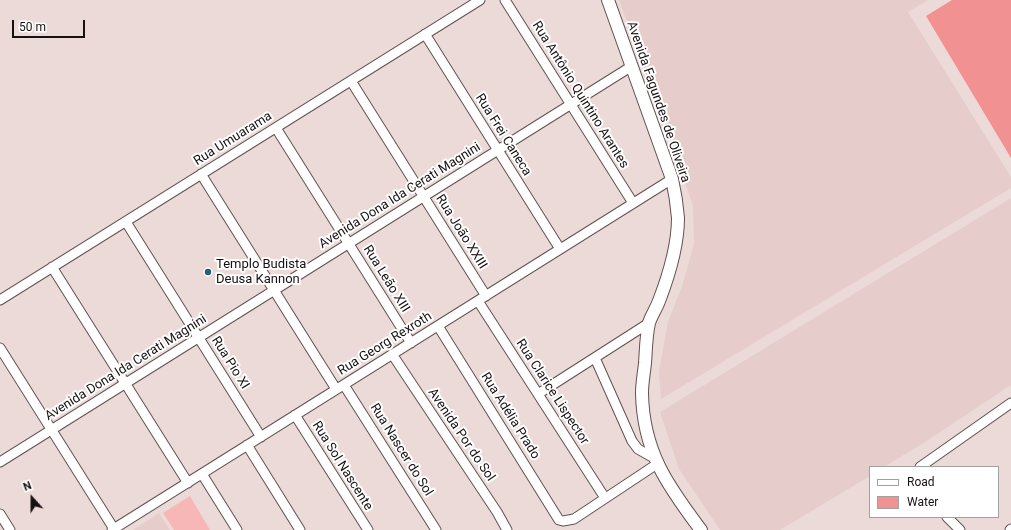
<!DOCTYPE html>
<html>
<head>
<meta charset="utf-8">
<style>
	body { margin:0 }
	#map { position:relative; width:1011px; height:530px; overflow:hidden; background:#ecdad9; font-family:Roboto,sans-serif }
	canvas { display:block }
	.legend { position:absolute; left:869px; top:466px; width:130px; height:52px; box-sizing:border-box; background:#fff; border:1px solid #a2a0a0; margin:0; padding:5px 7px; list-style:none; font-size:12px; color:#171111 }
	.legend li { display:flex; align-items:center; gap:8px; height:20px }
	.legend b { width:20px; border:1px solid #a2a0a0 }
	.north { position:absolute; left:12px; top:478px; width:40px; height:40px; -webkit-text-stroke:3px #fff; paint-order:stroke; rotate:339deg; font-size:11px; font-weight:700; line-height:16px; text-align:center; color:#171111 }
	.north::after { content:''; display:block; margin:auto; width:14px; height:18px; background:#171111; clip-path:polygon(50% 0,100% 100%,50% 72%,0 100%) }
	.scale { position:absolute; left:12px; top:20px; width:73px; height:18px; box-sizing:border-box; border:2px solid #171111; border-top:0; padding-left:5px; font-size:12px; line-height:14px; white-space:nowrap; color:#171111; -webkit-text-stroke:3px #fff; paint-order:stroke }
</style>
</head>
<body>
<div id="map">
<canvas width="1011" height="530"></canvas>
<ul class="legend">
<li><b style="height:5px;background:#fff"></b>Road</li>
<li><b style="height:11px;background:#f29192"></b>Water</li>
</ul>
<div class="north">N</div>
<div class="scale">50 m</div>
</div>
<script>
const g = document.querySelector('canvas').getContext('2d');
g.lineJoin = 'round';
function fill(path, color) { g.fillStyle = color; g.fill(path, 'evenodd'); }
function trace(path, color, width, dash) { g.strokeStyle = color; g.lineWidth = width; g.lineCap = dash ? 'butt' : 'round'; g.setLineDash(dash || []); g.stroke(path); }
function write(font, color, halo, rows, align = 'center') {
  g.font = font + ' Roboto,sans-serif'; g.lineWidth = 4; g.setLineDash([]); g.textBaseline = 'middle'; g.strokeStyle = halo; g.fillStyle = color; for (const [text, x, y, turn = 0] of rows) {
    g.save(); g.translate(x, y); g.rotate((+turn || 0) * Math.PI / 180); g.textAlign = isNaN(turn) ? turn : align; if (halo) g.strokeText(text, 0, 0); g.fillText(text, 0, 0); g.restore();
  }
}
fill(new Path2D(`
	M619,0H928L908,12L1011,177V188L661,399L659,371L668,322L682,286L694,244L693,206L668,133Z
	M1011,198V385L925,442L884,467H870V476L780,530H720L679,469L660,412Z
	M159,513L170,530H133Z`), '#e6cccb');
fill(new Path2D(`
	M190,496L210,530H174L163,513Z`), '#f7b7b6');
fill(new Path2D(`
	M952,0H1011V158L926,16Z`), '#f29192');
const minor = new Path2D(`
	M505,0L633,203
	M425,34L560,249
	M351,81L486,296
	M276,128L411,343
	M201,174L336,389
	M126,222L261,437
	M52,267L188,483
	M0,300L480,0
	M478,301L605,498
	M438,326L559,520L563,521L574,519L657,464
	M0,348L114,529
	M392,354L497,512L507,530
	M595,358L632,441L638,449L654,458
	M344,385L436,530
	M538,394L649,323
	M295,415L368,530
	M247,445L300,530
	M0,462L632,66
	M920,467L1011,403
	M202,474L237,530
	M0,514L10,530
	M947,517L960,530
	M112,530L672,179
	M1010,530L1011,529`);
const major = new Path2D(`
	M608,0L672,179C675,192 677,205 678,218C678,246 669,275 659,301C656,309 651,316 649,323C646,336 646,350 645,363C644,373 642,383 642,393C643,451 667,485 701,530`);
trace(minor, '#615251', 11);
trace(major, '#615251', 14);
trace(minor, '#fff', 9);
trace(major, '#fff', 12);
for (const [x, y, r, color] of [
	[208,272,4,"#266079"]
]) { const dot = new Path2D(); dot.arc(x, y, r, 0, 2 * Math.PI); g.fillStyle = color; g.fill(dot); trace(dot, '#fff', 1.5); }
write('13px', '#171111', '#fff', [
	["Rua Antônio Quintino Arantes",580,95,58],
	["Avenida Fagundes de Oliveira",658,102,71],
	["Rua Frei Caneca",503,135,58],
	["Rua Umuarama",233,139,-32],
	["Avenida Dona Ida Cerati Magnini",400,196,-32],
	["Rua João XXIII",461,232,58],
	["Rua Leão XIII",386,279,58],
	["Rua Georg Rexroth",385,344,-32],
	["Rua Pio XI",230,363,58],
	["Avenida Dona Ida Cerati Magnini",126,368,-32],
	["Rua Clarice Lispector",552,392,57],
	["Rua Adélia Prado",510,416,58],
	["Avenida Por do Sol",461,435,56],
	["Rua Nascer do Sol",401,450,58],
	["Rua Sol Nascente",342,466,58]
]);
write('13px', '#171111', '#fff', [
	["Templo Budista",216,265],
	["Deusa Kannon",216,280]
], 'left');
</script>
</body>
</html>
